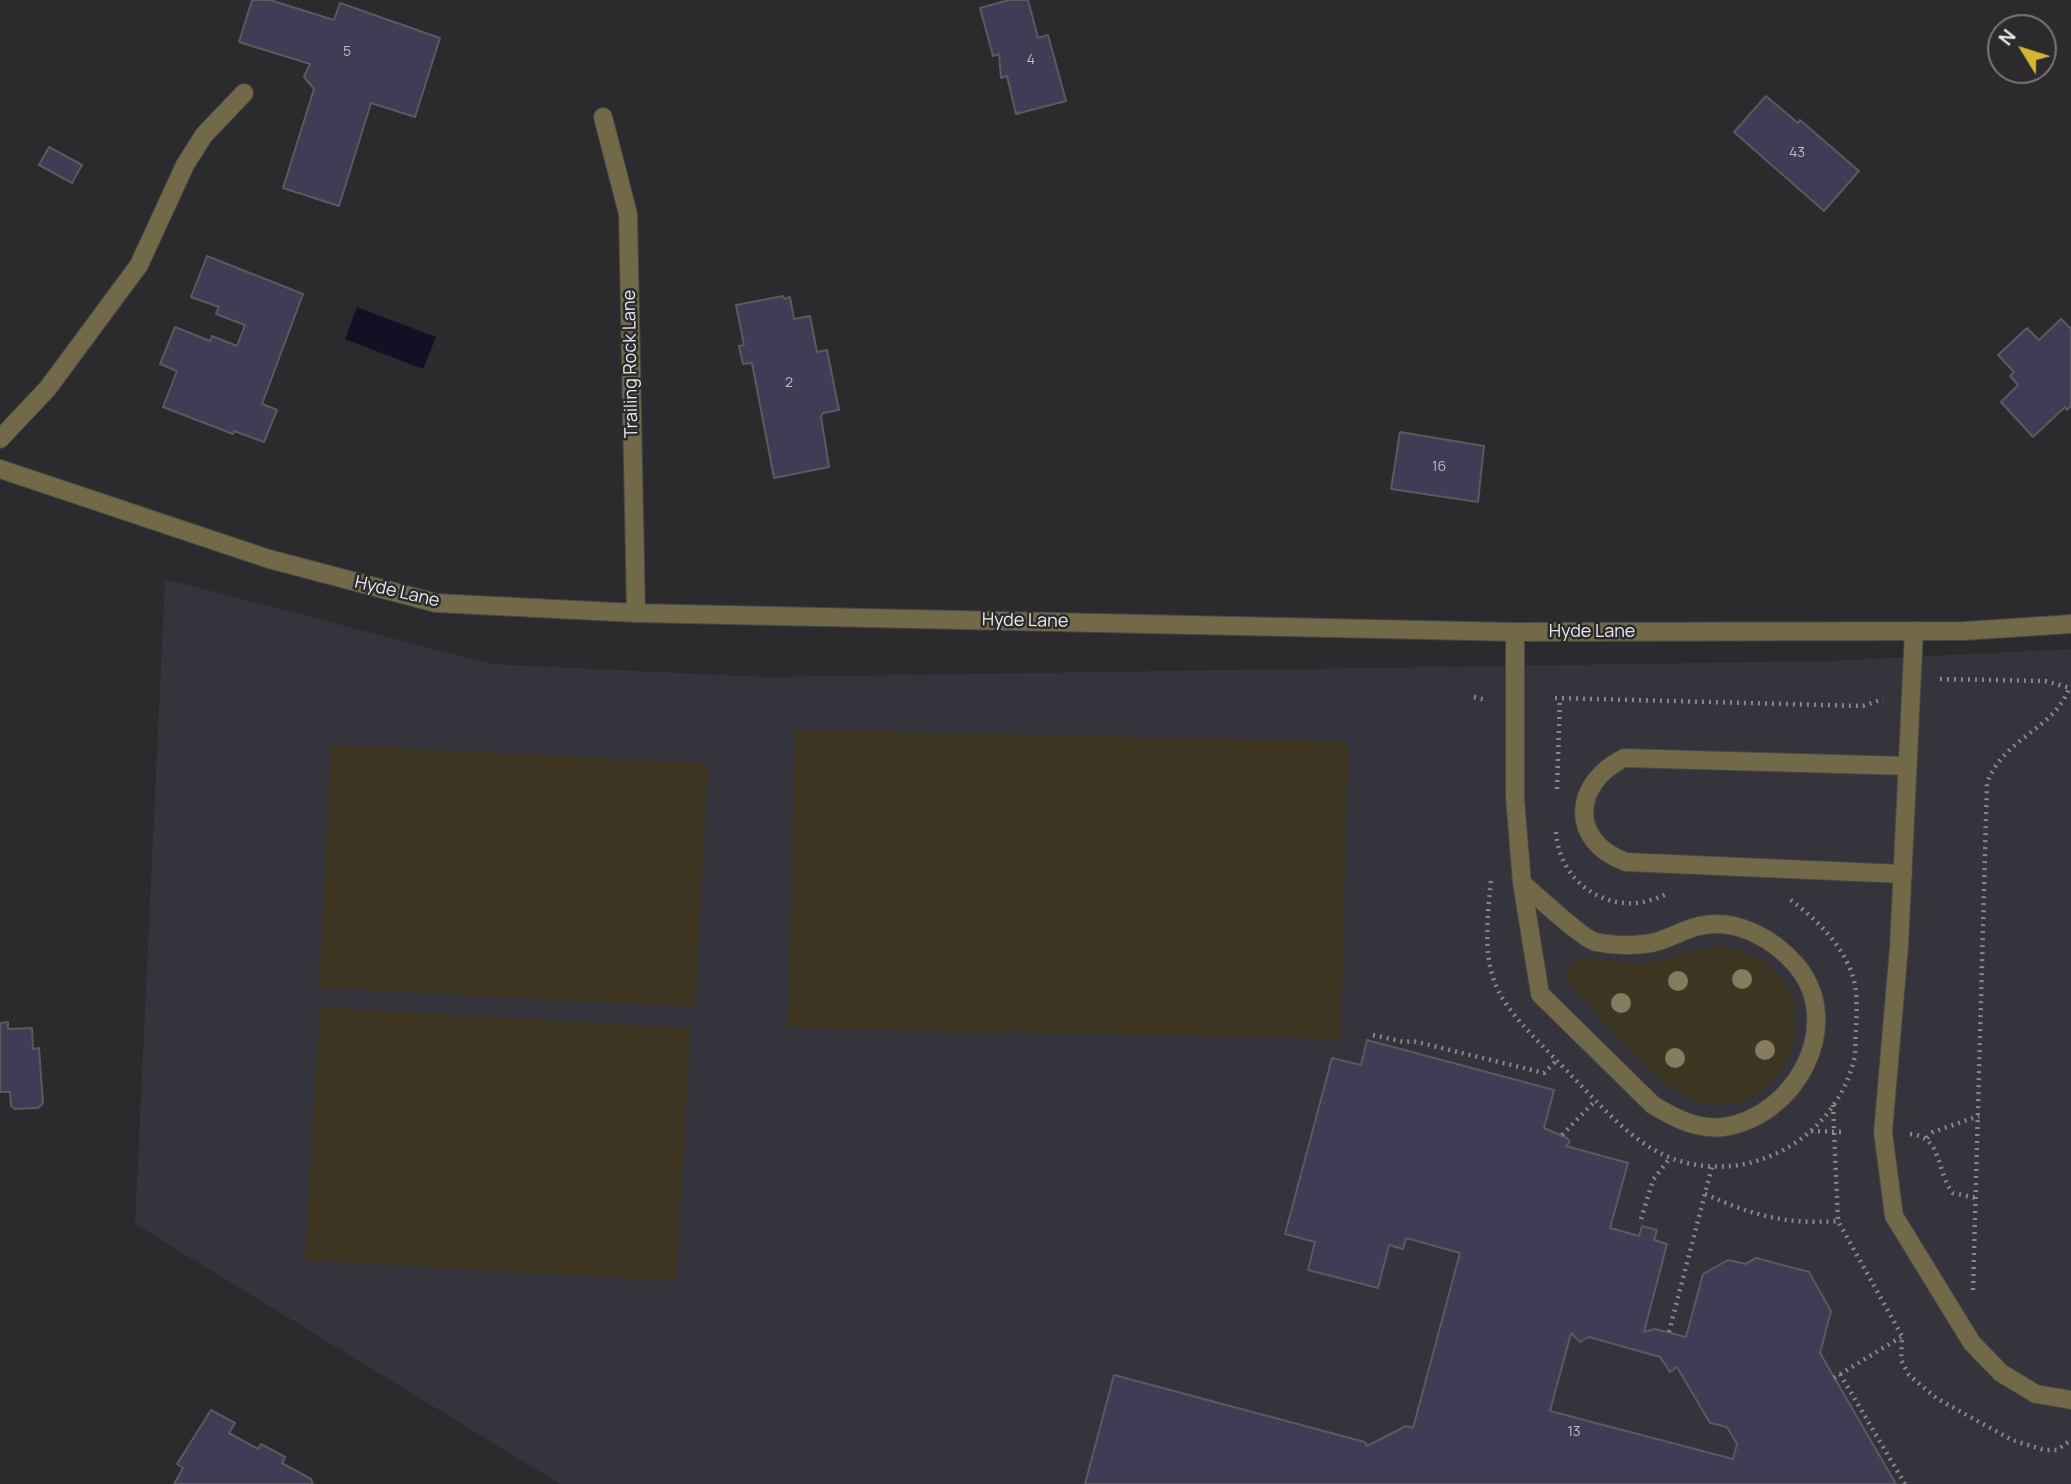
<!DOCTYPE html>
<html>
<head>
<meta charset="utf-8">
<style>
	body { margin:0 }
	#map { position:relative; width:2071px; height:1484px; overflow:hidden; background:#2b2a2d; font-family:Manrope,sans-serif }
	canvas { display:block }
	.north { position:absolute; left:1987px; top:14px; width:70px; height:70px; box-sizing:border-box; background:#2b2a2d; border:2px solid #777679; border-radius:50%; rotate:308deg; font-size:19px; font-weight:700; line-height:28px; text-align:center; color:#e9e9eb }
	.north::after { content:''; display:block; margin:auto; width:24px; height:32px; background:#d5b534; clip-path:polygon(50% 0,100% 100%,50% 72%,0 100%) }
</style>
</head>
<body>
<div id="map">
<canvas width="2071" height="1484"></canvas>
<div class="north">N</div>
</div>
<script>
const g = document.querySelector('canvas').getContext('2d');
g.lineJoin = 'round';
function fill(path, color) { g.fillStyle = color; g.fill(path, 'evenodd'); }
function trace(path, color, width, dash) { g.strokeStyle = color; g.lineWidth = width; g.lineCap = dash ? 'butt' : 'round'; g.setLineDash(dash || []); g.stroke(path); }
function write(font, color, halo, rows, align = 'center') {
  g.font = font + ' Manrope,sans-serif'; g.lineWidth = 5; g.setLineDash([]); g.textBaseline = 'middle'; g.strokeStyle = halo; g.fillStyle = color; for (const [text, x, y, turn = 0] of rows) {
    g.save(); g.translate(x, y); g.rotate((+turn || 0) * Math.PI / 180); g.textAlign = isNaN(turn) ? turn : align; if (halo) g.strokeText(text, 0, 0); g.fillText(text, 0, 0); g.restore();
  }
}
fill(new Path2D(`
	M165,579L491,664L765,677L1828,661L2071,649V1484H560L135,1224Z`), '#35333c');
fill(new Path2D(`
	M795,730L1348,741L1341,1039L788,1028Z
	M331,745L708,763L695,1007L319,988Z
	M1720,945C1857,968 1787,1146 1685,1096C1647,1077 1602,1018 1571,986L1566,974C1571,945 1615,964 1634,964C1664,963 1691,949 1720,945Z
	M320,1007L691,1028L676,1281L305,1260Z`), '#3c3623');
fill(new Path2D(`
	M357,307L436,337L423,369L345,339Z`), '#150f26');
const building = new Path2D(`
	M252,0H270L334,20L340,3L440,38L415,117L371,103L339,206L283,188L314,89L304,77L310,64L239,42Z
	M1009,0H1028L1038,38L1048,35L1066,101L1016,114L1007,76L1001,78L999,54L993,56L980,8Z
	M1766,96L1798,123L1800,120L1859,171L1824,211L1734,132Z
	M49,147L82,165L72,183L39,165Z
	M207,256L303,294L262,404L277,410L264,442L234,431L233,434L163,407L177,371L160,364L175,327L210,341L212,336L237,346L245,325L216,314L219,307L191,297Z
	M783,296L784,299L790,297L794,319L810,316L817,352L827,350L839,410L823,413L821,417L829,467L774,478L752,363L743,364L739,346L744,345L736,305Z
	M2061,319L2071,329V406L2067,410L2065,407L2033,437L2001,402L2018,385L2010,376L2014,372L1998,355L2027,328L2039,340Z
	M1400,432L1484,446L1478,502L1391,489Z
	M8,1022V1029L32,1028L33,1049L39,1048L43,1103L38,1108L15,1109L11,1106L10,1092H0V1023Z
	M1367,1040L1554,1090L1544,1128L1567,1138L1570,1142L1566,1146L1628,1163L1610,1228L1639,1236L1642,1226L1657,1230L1654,1240L1667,1244L1644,1332L1655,1329L1686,1337L1703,1274L1728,1260L1745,1264L1756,1258L1809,1272L1831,1311L1820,1353L1896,1484H1085L1114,1375L1365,1442L1367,1446L1406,1426L1413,1428L1460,1253L1406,1238L1403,1249L1389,1245L1378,1288L1308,1270L1315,1242L1285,1234L1332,1058L1361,1065ZM1571,1333L1580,1342L1589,1337L1660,1357L1670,1372L1677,1367L1710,1423L1727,1427L1737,1444L1733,1459L1550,1411Z
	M211,1410L235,1423L229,1433L258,1449L261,1444L285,1457L282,1463L311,1479L313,1484H174L183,1468L177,1464Z`);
fill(building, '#413c56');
trace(building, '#5a595d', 2);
const service = new Path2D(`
	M0,439L48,388L139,265L185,165L204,135L244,93
	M1914,631L1899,947L1883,1132L1894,1216L1972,1343L2001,1373L2036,1394L2071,1400
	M1515,632V798L1522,883L1540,994L1653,1105C1674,1118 1698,1130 1723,1127C1794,1118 1846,1026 1797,966C1774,939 1736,917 1699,926C1681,930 1663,943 1644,944C1630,946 1610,945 1596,942C1584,940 1535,894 1522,883
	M1903,874L1626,862C1568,841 1573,783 1624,758L1908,766`);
const minor = new Path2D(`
	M603,117L628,214L636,613
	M0,469L269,559L436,603L636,613L1515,632L1964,631L2071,624`);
trace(service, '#464548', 20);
trace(minor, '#464548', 20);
trace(new Path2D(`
	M1940,679L2045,681L2070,688
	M1474,697L1486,700
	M1555,698L1863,706L1883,699
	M1557,789L1560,698
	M1556,832C1560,888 1617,920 1666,894
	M1491,881C1479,988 1494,996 1566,1070C1597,1101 1630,1142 1671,1158C1747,1187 1834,1140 1854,1060C1856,1050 1855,1039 1856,1029C1857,1010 1858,989 1851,971C1839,941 1814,917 1789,899
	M1373,1035L1404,1042L1413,1041L1544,1073L1557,1060
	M1833,1105L1838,1221L1902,1336L1901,1360L1909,1375L1936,1398L2012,1440L2044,1450H2057L2071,1440
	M1811,1131L1844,1132
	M1910,1134C1943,1136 1936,1173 1953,1193L1976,1198
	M1562,1135L1596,1100
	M1927,1138L1933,1132L1979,1116
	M1705,1194C1752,1215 1786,1225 1838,1221
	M1641,1219L1653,1180L1670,1158
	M1973,1290L1987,783C2003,738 2055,729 2069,688
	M1669,1332L1712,1167
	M1840,1374L1905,1484
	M1834,1378L1901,1337`), '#88888a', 4.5, [2, 5]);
trace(service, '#726949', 18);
trace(minor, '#726949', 18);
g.fillStyle = '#857c5f';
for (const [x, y] of [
	[1742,979],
	[1678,981],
	[1621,1003],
	[1765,1050],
	[1675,1058]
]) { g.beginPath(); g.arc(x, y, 10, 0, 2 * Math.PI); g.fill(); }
write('14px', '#bfbec6', null, [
	["5",347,52],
	["4",1031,60],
	["43",1797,153],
	["2",789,383],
	["16",1439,467],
	["13",1574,1432]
]);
write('18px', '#e9e9eb', '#2b2a2d', [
	["Trailing Rock Lane",631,364,-91],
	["Hyde Lane",397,592,13],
	["Hyde Lane",1025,621,1],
	["Hyde Lane",1592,632]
]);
</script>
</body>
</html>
